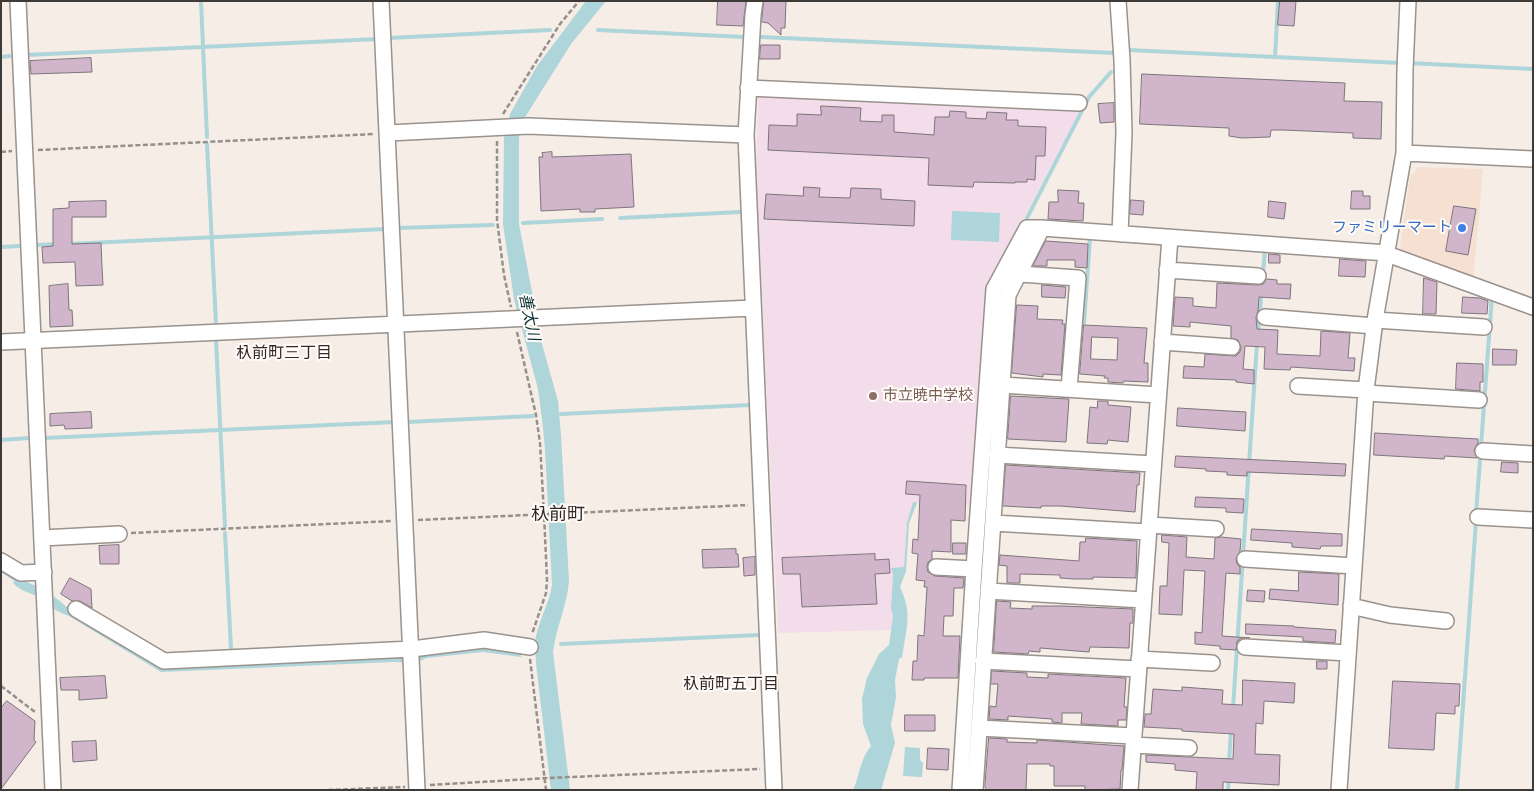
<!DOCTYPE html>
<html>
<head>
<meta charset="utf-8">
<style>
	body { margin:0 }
	#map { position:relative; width:1534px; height:791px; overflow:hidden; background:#f6ede6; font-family:Figtree,sans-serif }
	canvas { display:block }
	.frame { position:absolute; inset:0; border:2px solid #3d3a37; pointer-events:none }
</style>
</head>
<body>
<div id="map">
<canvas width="1534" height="791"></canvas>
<div class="frame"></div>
</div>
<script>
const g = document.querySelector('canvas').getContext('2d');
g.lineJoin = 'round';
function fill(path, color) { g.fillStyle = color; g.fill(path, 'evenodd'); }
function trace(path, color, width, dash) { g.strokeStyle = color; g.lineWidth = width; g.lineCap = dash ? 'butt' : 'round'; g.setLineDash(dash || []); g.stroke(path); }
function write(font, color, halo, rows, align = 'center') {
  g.font = font + ' Figtree,"Noto Sans JP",sans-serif'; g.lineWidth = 4; g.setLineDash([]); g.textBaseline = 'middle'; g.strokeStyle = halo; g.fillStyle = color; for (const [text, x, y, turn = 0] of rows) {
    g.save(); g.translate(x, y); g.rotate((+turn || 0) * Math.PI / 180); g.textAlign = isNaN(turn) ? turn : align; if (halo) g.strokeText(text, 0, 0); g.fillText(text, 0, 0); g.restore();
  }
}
fill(new Path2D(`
	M1419,167L1483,169L1473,282L1399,255L1410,176Z`), '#f6e0d2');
fill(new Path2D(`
	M758,96L1082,106L987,289L971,505L913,503L907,523L904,567L891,569L893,574L891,608L893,616L892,630L778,633L756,169Z`), '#f4ddea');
fill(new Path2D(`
	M586,1H606L571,44L522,122L519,138V224L542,344L558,401L561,435L569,581C567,606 556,628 553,652L570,790H551L536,664C536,657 535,650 535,643C537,623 549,605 552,585L545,449L542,419L538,389L514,299L503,224L504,137L510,114L537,66Z
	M952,211L1000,213L999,242L951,240Z
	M913,502L917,503L909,523L906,571L900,587C912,613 907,625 903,652L902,657L899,659L895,680L896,697L891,725L895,743L881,790H853C860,775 860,759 871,746L863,724L862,699L867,678L879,654L889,645L893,616L891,608L893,574L891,568L904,567L907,523Z
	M17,578C38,586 57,596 73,613L163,668L483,647L521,652V657L483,652L426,658L416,663L393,662L161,672L69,616C54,611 50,605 38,597C29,592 20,591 13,583Z
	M905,747L920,748V760L923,763L922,777L903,776Z`), '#add5da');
trace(new Path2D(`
	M201,1L207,137
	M598,30L744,37
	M761,37L1115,53
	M389,38L550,30
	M1128,50L1401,63
	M26,55L378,39
	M1,57L10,56
	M1275,57L1278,1
	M1408,63L1533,69
	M207,144L216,324
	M620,218L740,212
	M1027,218L1089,97L1111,72
	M523,223L602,219
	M397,228L493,225
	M69,244L386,229
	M37,245L57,244
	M1,247L19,246
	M1084,323L1090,237
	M1258,334L1265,249
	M216,340L225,526
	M561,414L750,405
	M407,422L533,416
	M44,438L395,422
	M1,440L29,438
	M1476,514L1492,296
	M225,533L231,649
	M3,571L18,581
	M981,581L982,558
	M561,644L759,635
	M1233,708L1257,343
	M1229,763L1231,730
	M1228,790L1229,777
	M1457,790L1476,521`), '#add5da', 4);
const building = new Path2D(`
	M718,1H746L743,26L717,25Z
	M764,1H786L785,28H781V35L768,23L762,22Z
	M1280,1H1296L1294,26L1278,25Z
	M761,45H780V59H760Z
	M91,58L92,72L31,74L30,61Z
	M1142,74L1345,83L1344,101L1382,102L1381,139L1353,138V133L1283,130H1271L1270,137L1242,138L1229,136V128L1140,124Z
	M1114,103V122L1100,123L1098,104Z
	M821,106L861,108L860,121L882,122V115H894V132L934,135L935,117H949L950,111L966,112V118L986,119L987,112L1007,113L1006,120H1018V126L1046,127L1045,156H1036L1035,180L1027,179V182H1015V183L974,182L973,187L928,185L929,158L768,150L769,125L797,126V114L821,115Z
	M552,152V157L631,154L634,207L595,209V212H580V209L541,211L539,157H543L542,153Z
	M804,187L820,188L819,197L850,198L851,188L881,189V199L915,201L914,226L764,219L766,194L803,196Z
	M1058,190L1079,191L1078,203H1084L1083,221L1048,219L1049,202H1058Z
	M1352,191H1363V196H1370V209H1351Z
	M1131,200L1144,201L1143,215L1130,214Z
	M106,201V217H72V244L101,243L102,267L103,285L76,286L75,262L43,263L42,247L53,246V209L69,208V202Z
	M1269,201L1286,203L1284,219L1268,217Z
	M1454,206L1476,209L1468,255L1446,251Z
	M1046,241L1088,244L1087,268L1075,267V260H1047V266H1033Z
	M1269,254L1280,255V263H1269Z
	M1340,259L1366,261L1365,277L1339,276Z
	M1424,278L1437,282L1436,314H1423Z
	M1267,279L1277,280V284H1291L1290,299L1259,297L1258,311L1256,317L1257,329L1278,330L1277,354L1320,356L1321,331L1350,333L1348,358H1355L1354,371L1291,367L1290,370L1264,369L1265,347L1245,346L1243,369L1254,370V384L1236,382V380L1183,378L1184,366L1204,367L1205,354L1236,356L1240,352L1241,347L1238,340L1231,338V326L1190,322V327L1173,326L1175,297L1193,298V306L1216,308L1217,283L1258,285L1263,284Z
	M68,284L69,310H72L73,326L50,327L49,286Z
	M1042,285L1066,287L1065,298L1042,297Z
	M1463,297L1480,298L1488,301L1487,314L1462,313Z
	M1017,305L1038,306L1037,319L1063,320L1062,324H1065L1061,375L1043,374V377L1012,373Z
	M1084,325L1147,328L1144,363H1148V382L1124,381L1123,383L1108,382V378H1104L1105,376L1080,374ZM1092,337L1118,338L1117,360L1091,359Z
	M1493,349L1517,350L1516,365H1493Z
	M1457,363L1483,364V382H1480V391L1456,389Z
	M1011,396L1069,399L1066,442L1008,439Z
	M1098,401H1108V405L1131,407L1128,442L1108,440L1107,444L1087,443L1090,407L1097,408Z
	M1178,408L1246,412L1245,431L1177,426Z
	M91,412L92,428L65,429L64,425L50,426V414Z
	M1375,433L1478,439V443L1474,450L1477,458L1445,456L1444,459L1374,455Z
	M1176,456L1346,464L1345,476L1247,472V476L1227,475V472L1206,471V469L1175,467Z
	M1502,462L1518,463V473L1501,472Z
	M1006,465L1140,473L1139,485H1137L1135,512L1060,506H1041V508L1003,506Z
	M907,481L966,485L965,521L951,520V552L932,551V559L928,562L927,567L928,572L935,576L964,578L963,588H954L953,616H944L943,636H960L958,678H924V680H912L913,661H917L918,635L924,636L927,587H924L925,581L916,580L918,554L912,553L913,539L918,540L920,495L906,494Z
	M1196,497L1244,499L1243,513L1226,512V508L1195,507Z
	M1252,529L1342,534V546H1321L1320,549L1292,547V543L1251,540Z
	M1162,535L1187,537L1186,557L1214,559L1215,538L1221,537L1241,539L1240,551L1236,559L1237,564L1240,567V574L1226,573L1222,636L1250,638H1241L1237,641L1236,650L1220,649V646L1195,644V632L1202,633L1205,571L1184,570L1182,615L1159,614L1160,586H1167L1169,543L1162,542Z
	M1086,538L1137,541L1136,578L1093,577V579H1074L1060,578V575L1020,574V583H1007V566L999,565L1000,555L1079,561L1080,542H1085Z
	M953,543H966V554H953Z
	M119,545V564H100L99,546Z
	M736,549V554H738L739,567L703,568L702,550Z
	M875,554V560L889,559L890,573L875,574L877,604L802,607L800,574H783L782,558Z
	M755,557V575L744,576L743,558Z
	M1299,572L1339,574L1338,605L1269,599L1270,589L1298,591Z
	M70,578L91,589L92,608L80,601H72L61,594Z
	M1248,590L1265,591L1264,602L1247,601Z
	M997,601L1011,602L1010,608L1032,609V606H1063L1133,609V623H1130L1129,648L1090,647L1089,652L1040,648V652L1029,651L1028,654L994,652Z
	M1246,624L1294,626V627L1336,630L1335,643L1303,641V637L1246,634Z
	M1317,661H1327V669H1317Z
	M992,671L1027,673V677L1048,678V674L1126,678L1124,707H1127L1126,720H1118V726L1081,724L1082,713H1062V723L1052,722V719L1008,716V720L989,719L990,706L996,707L998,684H991Z
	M105,676L107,698L79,700V690H61L60,678Z
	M1243,680L1295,683L1294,703L1264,701L1263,724L1256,723L1255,754L1280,755L1279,785L1223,782V790H1196L1197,772L1175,770V764L1146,762V755L1233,759L1234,734L1182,731V729L1144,727L1145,714H1151L1153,689L1182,691V687L1223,690L1222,704L1242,705Z
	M1393,681L1460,684L1459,706H1455V714L1436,713L1434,750L1389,748Z
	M7,701L35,721L34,740L36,742L1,789V708Z
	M905,715H935V731H905Z
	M989,738L1007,739V742L1037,743V740L1124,746L1122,770H1121L1120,789L1085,790V786H1054V766H1050V764H1027L1026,790H987L985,787Z
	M96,741L97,760L73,762L72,742Z
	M928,748L949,749L948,770L927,769Z`);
fill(building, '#d1b5cb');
trace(building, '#7d757b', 1);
const minor = new Path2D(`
	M18,1L53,790
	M381,1L417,790
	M755,1L753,15L746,135L774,790
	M1118,1L1122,60L1124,133L1120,234
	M748,88L1079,103
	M388,133L528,126L746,135
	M1404,153L1533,159
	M1387,254L1533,307
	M1167,270L1258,276
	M1020,274L1078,278L1069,389
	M1265,317L1374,326
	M1375,320L1484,327
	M1,342L753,308
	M1162,342L1232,347
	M1002,385L1158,395
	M1298,386L1366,390
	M1366,393L1479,400
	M1483,451L1533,454
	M997,455L1153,464
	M1478,517L1533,520
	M993,523L1148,532
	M1149,525L1216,529
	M42,538L119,534
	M1245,559L1354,566
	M1,561L21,573L44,572
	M936,567L974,569
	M988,591L1143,600
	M1351,606L1390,615L1446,621
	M76,609L164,661L412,649L484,640L530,647
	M1245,647L1348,653
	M1139,659L1212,663
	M983,661L1138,669
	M979,728L1133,736
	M1133,745L1189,748
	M960,790L974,569L994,289L1027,228H1042
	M975,790L1008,295L1042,228L1387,253
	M1130,790L1170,237
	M1339,790L1366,390L1375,320L1404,153L1405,69L1408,1`);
trace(minor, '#9a928c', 18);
trace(new Path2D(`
	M503,114L560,24L579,1
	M497,141V220L504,275L511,307
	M38,150L374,134
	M1,152L12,151
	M517,332L536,415L540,443L544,514L547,580L546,593L532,634
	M418,520L748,505
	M131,533L393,521
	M530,659L546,790
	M1,686L35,712
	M430,785L548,778L760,769
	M328,790L405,787`), '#95908b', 2.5, [5, 2.5]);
trace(minor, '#fff', 15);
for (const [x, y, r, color] of [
	[1462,228,5,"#3f7fe0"],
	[873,396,5,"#8d6e63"]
]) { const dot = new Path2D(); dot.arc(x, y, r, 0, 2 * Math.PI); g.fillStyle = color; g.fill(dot); trace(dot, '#fffbf9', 2); }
write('15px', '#366cbe', '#fffbf9', [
	["ファミリーマート",1452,228]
], 'right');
write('15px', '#785e54', '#fffbf9', [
	["市立暁中学校",883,396]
], 'left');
write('italic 16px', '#0d3539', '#fffbf9', [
	["善太川",529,317,78]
]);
write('16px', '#312a25', '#fffbf9', [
	["杁前町三丁目",284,353],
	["杁前町五丁目",731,684]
]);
write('18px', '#312a25', '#fffbf9', [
	["杁前町",558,515]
]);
</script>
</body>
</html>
